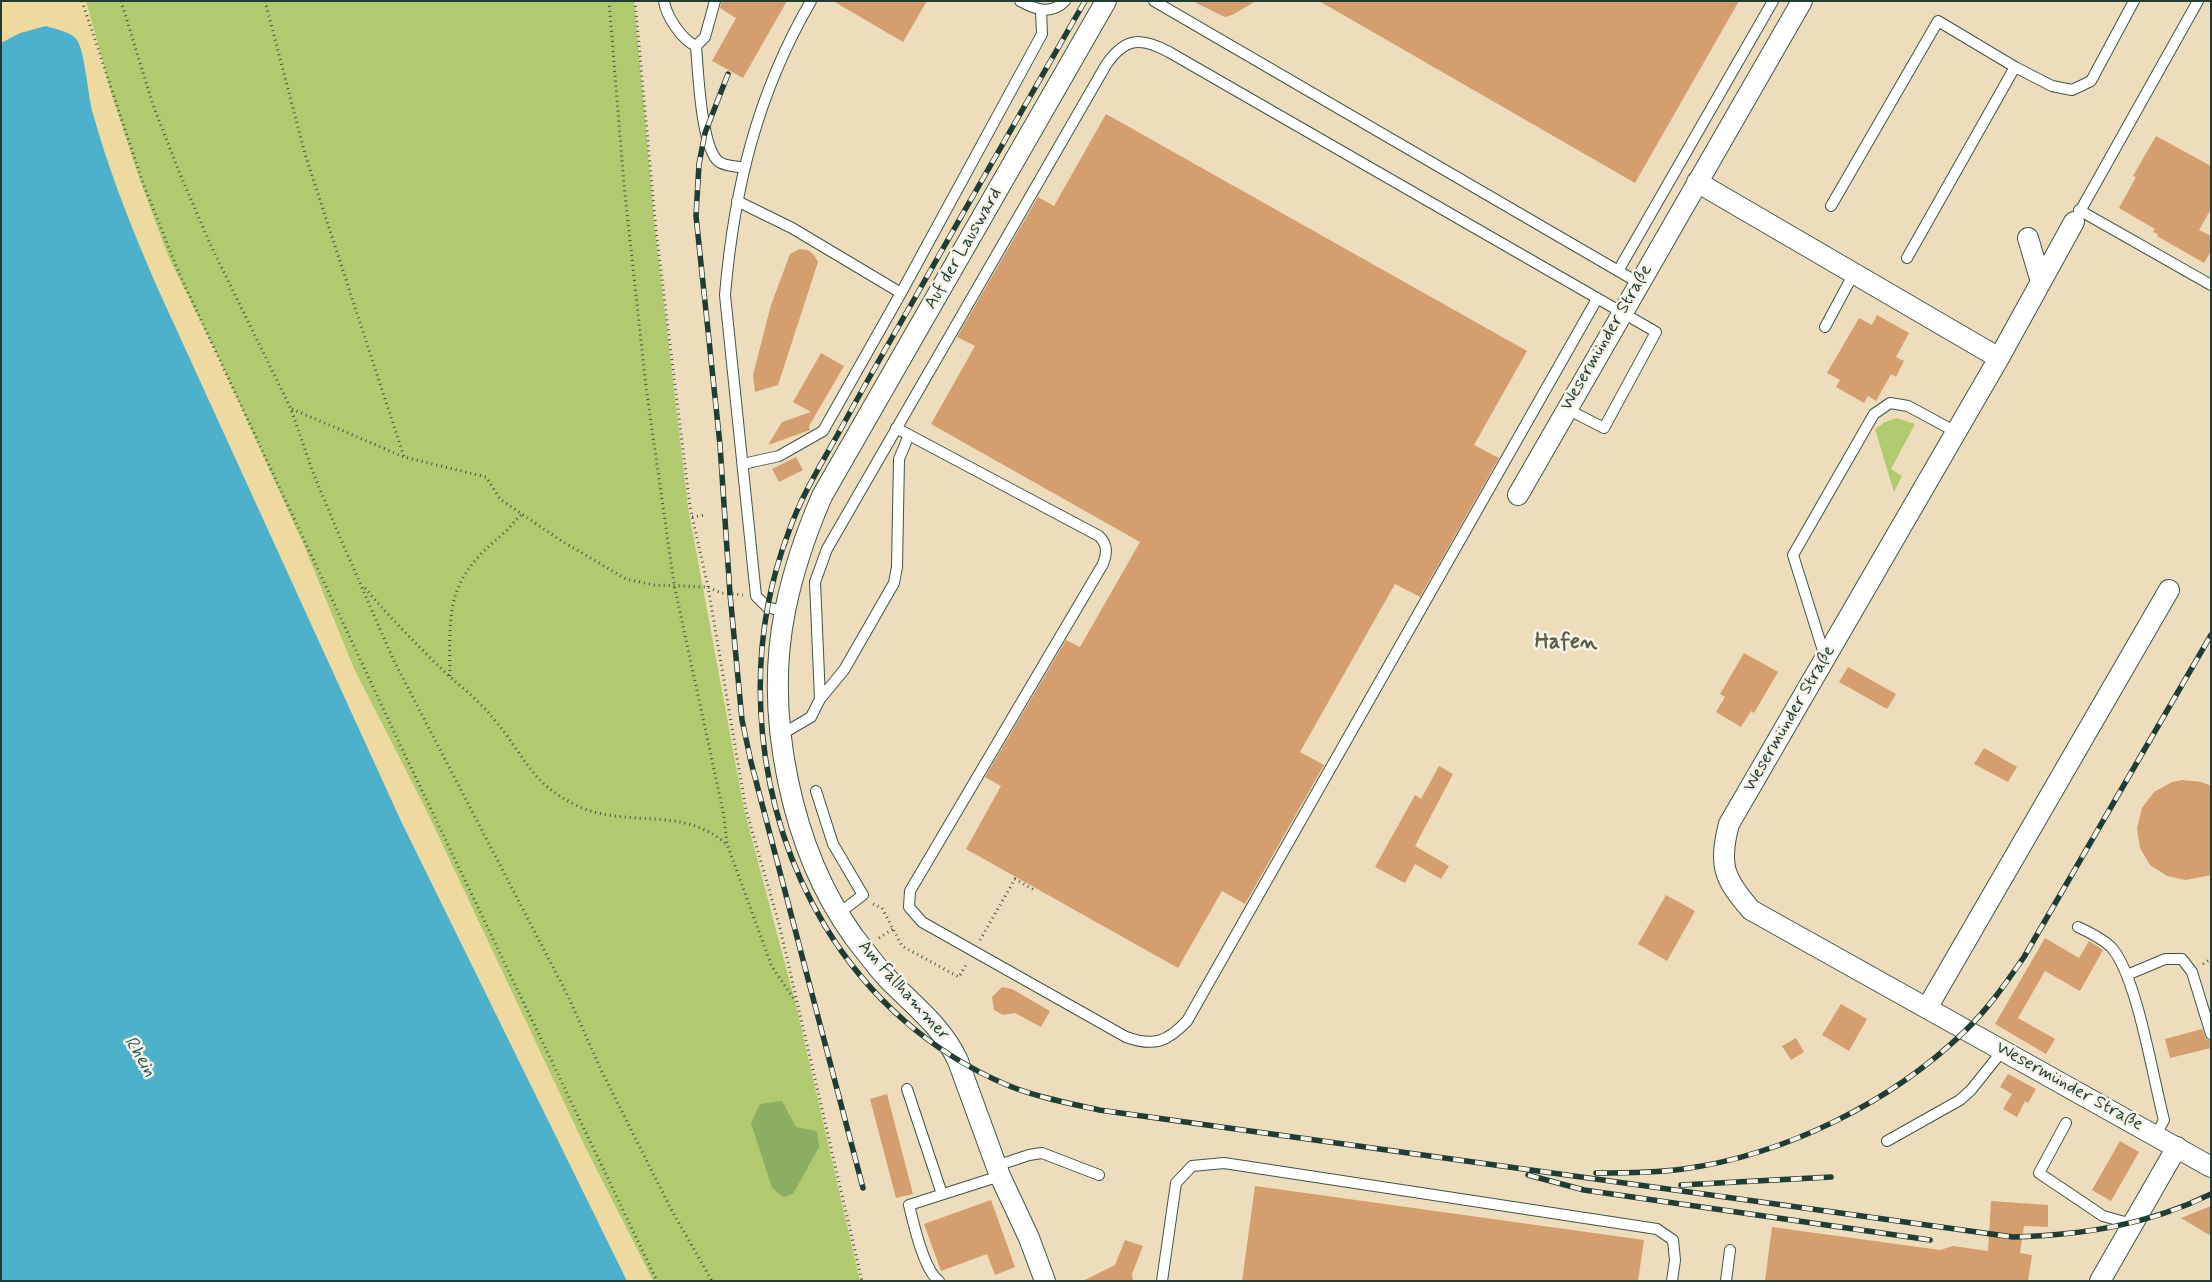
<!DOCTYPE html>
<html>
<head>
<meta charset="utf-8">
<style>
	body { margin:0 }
	#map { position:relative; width:2212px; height:1282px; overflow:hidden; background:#eeddbc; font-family:Mynerve,sans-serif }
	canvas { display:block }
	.frame { position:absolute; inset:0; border:2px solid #1f3d34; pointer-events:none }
</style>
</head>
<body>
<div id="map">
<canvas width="2212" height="1282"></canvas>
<div class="frame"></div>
</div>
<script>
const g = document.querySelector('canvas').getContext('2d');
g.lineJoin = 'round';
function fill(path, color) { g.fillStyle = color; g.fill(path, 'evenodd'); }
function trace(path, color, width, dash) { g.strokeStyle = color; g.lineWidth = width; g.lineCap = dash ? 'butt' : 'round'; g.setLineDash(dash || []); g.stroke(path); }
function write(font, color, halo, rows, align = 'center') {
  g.font = font + ' Mynerve,sans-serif'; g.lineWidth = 5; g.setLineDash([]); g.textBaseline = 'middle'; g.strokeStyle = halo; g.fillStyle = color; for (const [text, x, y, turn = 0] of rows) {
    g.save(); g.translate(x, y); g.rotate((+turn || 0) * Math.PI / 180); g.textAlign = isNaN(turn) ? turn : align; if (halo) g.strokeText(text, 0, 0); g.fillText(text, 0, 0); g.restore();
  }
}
fill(new Path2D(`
	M86,1H634L655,229L688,507L744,809L796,1005L860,1281H653L584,1145L426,810L354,669L304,546L217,355L168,256L140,181L111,93Z
	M1897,418L1915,424L1891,469L1902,476L1894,492L1875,429L1885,422Z`), '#b1ca70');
fill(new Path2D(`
	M782,1101L796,1127L817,1131L819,1147L793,1194L783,1197L772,1188L751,1123L760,1104Z`), '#8cae62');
fill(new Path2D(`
	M1,1H86L111,93L140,181L168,256L217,355L304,546L354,669L426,810L584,1145L653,1281H627L401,821L158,289L126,215L98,132L90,105L78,42L46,26L20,33L1,43Z`), '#eeda9e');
fill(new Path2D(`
	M46,26C57,30 70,31 77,40C85,51 88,97 93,114C110,174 133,232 158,289L401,821L627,1281H1V43L20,33Z`), '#4db1cc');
fill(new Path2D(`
	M722,1H787L743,78L712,61L736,18L720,8Z
	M833,1H927L903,42Z
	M1192,1H1256L1232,15L1225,17Z
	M1319,1H1739L1635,183Z
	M1106,114L1527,351L1474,445L1499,458L1420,597L1395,584L1300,752L1324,765L1245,904L1222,891L1178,968L966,849L1001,786L985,777L1066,640L1080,647L1140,542L931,424L975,346L957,337L1038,197L1054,206Z
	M2156,136L2211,166V209L2199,230L2211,236V251L2204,263L2157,236L2158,234L2153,232L2155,229L2119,208L2136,177L2133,176Z
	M799,249L808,250L814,255L818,262L778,385L755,392L753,375L771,305L790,254Z
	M1877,315L1909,333L1896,357L1904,361L1896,377L1891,374L1876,401L1868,396L1864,403L1836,387L1840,380L1827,373L1859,318L1872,325Z
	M821,353L844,366L809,426L810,430L768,445L782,422L811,412L793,402Z
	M796,457L803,470L779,482L772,469Z
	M1744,653L1778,672L1754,713L1751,711L1741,727L1716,712L1725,697L1720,694Z
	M1848,667L1896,694L1887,709L1839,682Z
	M1984,748L2017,767L2008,782L1974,764Z
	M1439,766L1453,774L1415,846L1449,866L1441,879L1415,864L1405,883L1375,867L1415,795L1421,799Z
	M2182,780L2202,782L2211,786V875L2186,880L2167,876L2150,865L2140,848L2137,828L2142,808L2154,792L2172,782Z
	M1666,895L1695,911L1667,961L1638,944Z
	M2045,938L2079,958L2089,941L2103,950L2080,991L2045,971L2018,1018L2055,1039L2046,1054L1995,1024Z
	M1002,987L1012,989L1050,1011L1041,1027L1015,1013L1003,1015L994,1010L992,997Z
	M1841,1004L1867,1019L1849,1051L1822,1035Z
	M2202,1029L2206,1039L2211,1041V1048L2170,1058L2165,1039Z
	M1796,1038L1804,1052L1791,1060L1782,1046Z
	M2008,1074L2036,1089L2028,1103L2025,1101L2017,1117L2003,1109L2012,1094L2000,1087Z
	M887,1094L913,1194L896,1198L870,1099Z
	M2120,1141L2139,1152L2111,1201L2092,1190Z
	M1255,1186L1644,1240L1638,1281H1242Z
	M991,1200L1015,1267L995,1275L987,1254L941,1271L924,1224Z
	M1991,1201L2048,1205V1227L2024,1226L2020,1253L2032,1255L2028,1281H1765L1772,1227L1940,1250L1953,1246L1988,1251Z
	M2211,1206V1236L2181,1218Z
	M1125,1240L1143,1246L1132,1274L1133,1281H1083L1115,1265Z`), '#d49e6e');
const service = new Path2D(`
	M664,1C666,16 682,40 696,46
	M1020,1C1036,10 1051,15 1065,1
	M1154,1L1639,283
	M696,46C698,70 701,146 718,161C723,166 736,166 744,168
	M696,46L705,37L715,1
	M737,201L792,228L901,293
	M1831,206L1938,21L2015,67
	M2079,210L2211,285
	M2074,222L2198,1
	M1907,258L2015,67L2052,86L2072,90L2091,81L2134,1
	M1618,271L1773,1
	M1825,327L1854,273
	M896,428L1099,536C1108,545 1107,553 1103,564L910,891L909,907L922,922L1126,1037C1154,1047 1167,1042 1187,1021L1597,299
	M743,464L779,456L823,431L901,293L1042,34L1041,10
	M785,612L767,607L756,596L725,295C734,189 757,94 811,1
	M1825,657L1793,555L1874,414L1890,403L1908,406L1956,432
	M820,699L815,582L827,549L1106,65C1125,37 1141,37 1169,52L1656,332L1604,428L1567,409
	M782,734L811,717L820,699L844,670L894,583L897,567L899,459L909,435
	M816,791L833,844L863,895L839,913
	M2078,927C2089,932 2102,938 2111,947C2137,975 2153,1079 2164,1120L2156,1135
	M2127,975L2165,959H2182L2192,972L2211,1034
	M907,1089L942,1194
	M2066,1123L2039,1173L2103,1216L2132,1224
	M1887,1141L1960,1100L1971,1090L2003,1050
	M996,1166L1029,1155L1042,1153L1099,1175
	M939,1281C924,1271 913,1222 909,1205L1000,1176
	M1162,1281L1176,1183L1192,1166L1224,1163L1657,1229L1673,1240L1675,1260L1672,1281
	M1726,1281L1730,1250`);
const minor = new Path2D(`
	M1697,182L1999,358
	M2074,222L1999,358L1729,824C1718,865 1724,879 1751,910L2211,1167
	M2028,238L2041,282
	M1518,495L1802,1
	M1927,1008L2169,590
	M1045,1281L1029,1238L1000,1176L958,1061C942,1026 913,1005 887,978C875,965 865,951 854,937C791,850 764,716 785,611C793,571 806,533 822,496L1106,1
	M2100,1281L2177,1147`);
trace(service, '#3e5548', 12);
trace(minor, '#3e5548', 22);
trace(new Path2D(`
	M82,1L143,183L179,273L404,753L657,1281
	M121,1L153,105L180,174L212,248L291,409L312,470L339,535L394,661L568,996L602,1072L671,1209L712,1281
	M265,1L305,154L404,457
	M609,1L624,185L646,387L674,584L724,816L727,844L772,967L796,1002
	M635,1L656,230L690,507L708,587L746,810L779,924L862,1281
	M292,409L404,457L486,477L500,499L560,540L626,579L654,585L708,587L721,593L743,595
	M692,517L706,515
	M365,588C391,619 419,647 449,676C464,689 480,702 493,718C525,755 530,784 578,806C627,829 683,805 726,844
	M450,676C449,606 447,580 504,533C511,527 515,519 523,514
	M873,904L882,908L902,946L959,977L967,963
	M879,938L893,929
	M980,940L1015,879L1036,891
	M2203,964L2211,959`), '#3e5548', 3, [1, 4]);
trace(service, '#fff', 10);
trace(minor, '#fff', 20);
const rail = new Path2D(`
	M1085,1C1027,102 969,202 912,303C887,346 862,390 838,434C820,466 801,497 789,531C740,659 755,809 825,926C868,997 930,1052 1007,1085C1036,1097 1068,1103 1099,1110L2013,1237C2083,1235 2148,1225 2211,1194
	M728,74L705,133L699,164L696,216L720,445L730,594L742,720L751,762L863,1188
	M1596,1173C1625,1173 1654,1173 1683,1169C1785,1155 1892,1102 1965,1031C1988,1009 2006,983 2024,957L2211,635
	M1528,1175L1584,1190L1930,1240
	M1681,1185L1831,1177`);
trace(rail, '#1f3d34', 5.5);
trace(rail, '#f7f3e8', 4, [11]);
write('18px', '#1f3d34', '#f7f3e8', [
	["Auf der Lausward",964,249,-60],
	["Wesermünder Straße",1607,338,-60],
	["Wesermünder Straße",1790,719,-60],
	["Am Fallhammer",903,991,48],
	["Wesermünder Straße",2069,1087,29]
]);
write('italic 19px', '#2a5a5a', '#f7f3e8', [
	["Rhein",139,1057,58]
]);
write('bold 22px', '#5e5f48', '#f7f3e8', [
	["Hafen",1566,643]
]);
</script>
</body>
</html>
